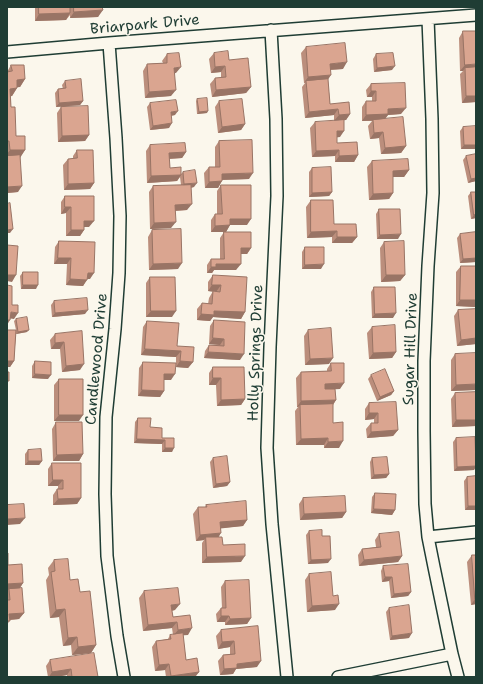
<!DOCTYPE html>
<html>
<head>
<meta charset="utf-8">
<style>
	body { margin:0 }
	#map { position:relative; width:483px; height:684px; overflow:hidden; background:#fbf7ec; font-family:"Shantell Sans",sans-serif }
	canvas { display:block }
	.frame { position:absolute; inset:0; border:8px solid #1f3d34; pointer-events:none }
</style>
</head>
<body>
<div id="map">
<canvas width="483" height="684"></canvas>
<div class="frame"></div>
</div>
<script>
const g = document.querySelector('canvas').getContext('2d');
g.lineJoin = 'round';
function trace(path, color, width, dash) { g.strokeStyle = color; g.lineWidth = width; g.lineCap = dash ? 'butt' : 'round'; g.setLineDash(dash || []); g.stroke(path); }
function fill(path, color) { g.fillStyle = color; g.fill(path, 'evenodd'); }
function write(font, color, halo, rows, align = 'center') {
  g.font = font + ' "Shantell Sans",sans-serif'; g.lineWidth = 3; g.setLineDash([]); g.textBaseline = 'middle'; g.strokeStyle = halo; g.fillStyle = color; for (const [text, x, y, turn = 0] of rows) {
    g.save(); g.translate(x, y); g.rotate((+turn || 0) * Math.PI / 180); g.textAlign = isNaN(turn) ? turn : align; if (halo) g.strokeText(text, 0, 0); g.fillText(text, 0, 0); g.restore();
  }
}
const street = new Path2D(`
	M428,19L432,119L433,193L428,266L424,361V431L425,504L428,537L434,567L452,654L458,677
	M271,30L276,119L277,196L270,347L267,448L272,524L287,677
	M109,43L116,138L120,216L119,273L115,329L106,417L105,494L107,556L117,636L124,677
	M7,52L109,43L476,15
	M428,537L476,532
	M338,677L452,654`);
trace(street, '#1f3d34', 14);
trace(street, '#fbf7ec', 11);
fill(new Path2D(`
	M35,7H102L98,17L70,18V15L66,20L35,21Z
	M463,31L476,102L462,103L460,74L463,71H460L459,38Z
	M306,47L343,69L330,70L328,80L330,104L350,114L346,120L334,121V115L305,118L302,87L305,83H304L301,53Z
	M214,53L229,60L251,87L246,93L212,97L210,84L215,78H221V72L211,73L209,59Z
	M167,54L176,73H174L171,96L145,98L143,71L147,64L163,63L162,61Z
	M376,54L392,70L374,72L373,59Z
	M11,65L25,79L20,87H17V88L12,96H11V107L16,136L25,150L20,157L18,192L7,193V72Z
	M65,81L83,101L80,105L56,107L55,93L58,89H63L62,85Z
	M371,84L401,114L388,115L385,119L406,146L401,153L381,154L379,138L370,139L368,126L372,121H362V107L366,101H372V97H367L366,90Z
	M197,99L207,113L197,114L196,101Z
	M219,101L245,124L241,130L218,133L215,107Z
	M150,103L175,115L171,116L169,128L150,130L147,107Z
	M61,107L89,135L85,141L58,142L57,113Z
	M315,122L340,137H337V143L358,155L354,162H335V156L312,157L310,128Z
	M463,127L476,149H461L460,131Z
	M219,141L249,179L222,180L218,188H205L204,173L209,167H215V147Z
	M150,145L186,152L182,158L169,159L170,168L181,174L183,172L194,187L191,188L187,210L175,211L171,228L150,229L149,192L153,186L181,185L180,177L177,181L147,183L146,151Z
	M77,150L94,183L90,189L64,190L63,165L68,159H73V156Z
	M476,154V181L468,183L463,160L466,156Z
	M372,161L409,170L404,177H393V193L389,199L369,200L367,167Z
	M312,168L332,192L329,196L309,197V172Z
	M221,185L247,225H230L226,232L251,248L247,254H241L236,270H214L212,273H207V265L211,259H220V238L224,232H211V220L215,214H217V191Z
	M471,192H476V218L471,219L468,196Z
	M65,196L89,227H84V230L80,236H66V213L61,214V202Z
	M311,200L334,224L357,237L352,243H332V237L307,238L306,207Z
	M379,209L398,239H377L376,214Z
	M152,230L178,269L149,270L148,237Z
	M476,232V262L460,263L457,238L460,234Z
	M59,241L90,279H87L83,286L66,285L67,264H54L55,247Z
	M384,242L405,275L400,281L381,282L380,248Z
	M305,247L321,269H302V252Z
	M461,266H476V307L456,306V272Z
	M23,272L36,289H21L20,276Z
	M213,275L245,312L241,319L213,317L210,321L197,320V309L202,303L208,304L209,298L213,291L216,292L208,291V282Z
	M150,277L172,317H146V283Z
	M374,287L393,318H372L371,292Z
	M54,301L85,314L52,317L51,305Z
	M476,309V344L457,346L454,316L458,310Z
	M16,319L27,332L16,334V332L14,361L10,367H7V330H16L14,321Z
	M214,320L240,360L204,358L205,351L209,345H220L209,344L210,326Z
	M147,321L177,346L193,362L188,368L176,367V357L141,355L143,327Z
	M372,327L396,352L392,358L369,359L367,333Z
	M308,330L329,364L305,365L304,336Z
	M82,331L80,370L62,372L60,349H51L50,340L55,334Z
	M455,354L476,390L451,391V360Z
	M35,361L48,379L32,378V366Z
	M143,362L171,380H164V391L160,397L138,396L139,368Z
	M331,363L340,389H335L336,400L333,405V423L339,448H324V445H296L295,411L298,407H297L296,378L301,372L327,371V369Z
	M213,367L245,399L241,405L217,406L216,385H209V373Z
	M371,375L394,391L391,395L377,401L368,379Z
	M59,379L79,421H54V385Z
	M476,392V437V426L452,427L451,399L455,393Z
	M369,403L398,430L393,436L367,438L366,429L371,423H374V419L365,420V409Z
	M138,418L150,427L162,438H174L172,452H162V444L134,443L135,422Z
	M56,422L83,454L79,461H53L52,429Z
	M456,438L476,453V467L474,470L454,471L453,442Z
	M28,450L42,461L39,465H25V454Z
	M213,458L230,482L227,486L213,488L210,462Z
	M372,458L389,474L386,478L371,479L370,462Z
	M52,463L81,498L77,504L53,505V495L57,489H58V486H48V469Z
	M476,476V510H465L464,481L467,477Z
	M375,493L395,510L392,515L371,513L372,497Z
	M303,498L346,512L342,518L300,520L299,504Z
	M206,505L247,520L243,526L221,528L219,537L223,545L241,562L202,563V543L204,540L196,541L193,514L198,507H205Z
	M309,531L322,536L328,563L308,564L306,535Z
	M379,534L402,556L398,562L359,566L358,555L362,549L376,547L375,540Z
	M7,553L8,565L23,583L20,588L24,613L19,619L10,620L7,625V591L8,590H7Z
	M472,555L476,604L471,605L467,562Z
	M54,560L80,592L96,645L91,653L72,655L71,645L63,646L59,617L50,618L46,580L49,575L48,568Z
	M383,566L411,592L408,596L391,598L389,581L382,582L381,571Z
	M309,574L333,596L335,610L307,612L305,580Z
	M225,581L251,618L247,624L225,625V622H217L216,614L221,608H222L221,587Z
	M144,591L175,610L172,611L173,617L188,635H183L186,660L199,672L195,677H166L165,670L155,671L152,647L156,641L168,639L170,635H173L172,628L143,631L139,598Z
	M389,608L409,638L390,640L386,612Z
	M258,626L257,667L236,669L233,674L220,675L218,661L223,655L230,654V647L218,649L216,636L221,630Z
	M50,660L98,677H67V675L56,677H48L46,666Z`), '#bb8e7c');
fill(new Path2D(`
	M103,10L98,17L70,18L74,12Z
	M70,13L66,20L35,21L39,14Z
	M347,62L343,69L326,70L330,64Z
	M476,64V70L465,68L463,71H460L465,65Z
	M225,66L221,72L211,73L215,67Z
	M395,66L392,70L374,72L377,68Z
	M181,67L176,73L170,74L174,68Z
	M331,75L327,81H306L304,83L308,77Z
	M25,79L20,87L11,88L17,80Z
	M251,87L246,93L212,97L216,90Z
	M17,88L12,96L7,97L10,89Z
	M176,90L171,96L145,98L149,92Z
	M371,91H376L372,97H367Z
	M466,96H476V102L462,103Z
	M83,101L80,105L56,107L59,103Z
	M406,108L401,114L388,115L384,120L362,121L366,115L388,109Z
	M338,109L334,115L305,118L309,112Z
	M178,111L175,115L168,116L171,112Z
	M208,111L207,113L197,114L199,112Z
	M350,114L346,120L334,121L339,115Z
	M172,123L169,128L150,130L153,126Z
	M245,124L241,130L218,133L222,127Z
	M337,131H344L340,137L332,138Z
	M383,132L379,138L370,139L374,133Z
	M89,135L85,141L58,142L62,136Z
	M464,145H476V149H461Z
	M406,146L401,153L381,154L385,148Z
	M10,150H25L20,158H7V154Z
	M339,150L335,156L312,157L316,151Z
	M186,152L182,158L165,159L169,153Z
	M358,155L354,162H335L339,156Z
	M409,170L404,177H388L393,171Z
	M253,173L249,179L218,180L222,174Z
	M181,175L177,181L147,183L151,176Z
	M476,178V181L468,183L471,179Z
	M222,181L218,188H205L209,182Z
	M94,183L90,189L64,190L68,184Z
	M197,183L194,187L181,189L184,184Z
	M22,186L18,192L7,193V187Z
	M332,192L329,196L309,197L312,193Z
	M393,193L389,199L369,200L373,194Z
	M192,204L187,210L171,211L175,205Z
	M65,207H71L66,213L61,214Z
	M476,214V218L471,219L474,215Z
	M230,219H251L247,225H226Z
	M84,221H94L89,227H80Z
	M176,222L171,228L150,229L154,223Z
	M230,225L226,232H211L215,226Z
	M13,229L10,233H7V230Z
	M71,230H84L80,236H66Z
	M337,231L332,237L307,238L311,232Z
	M401,234L398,239H377L380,235Z
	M337,237H357L352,243H332Z
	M241,248H251L247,254H236Z
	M58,258H71L67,264H54Z
	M476,258V262L460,263L463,259Z
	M182,263L178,269L149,270L153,264Z
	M216,264H241L236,270H214L212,273H207L211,267Z
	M324,264L321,269H302L305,265Z
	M88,273H94L90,279H83Z
	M7,275H16L12,282L7,281Z
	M386,275H405L400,281L381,282Z
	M70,279L87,280L83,286L66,285Z
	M23,285H38L36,289H21Z
	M212,285H221L216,292L208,291Z
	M460,300H476V307L456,306Z
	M88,310L85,314L52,317L55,313Z
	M151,311H176L172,317H146Z
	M214,311L245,312L241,319L213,317L210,321L197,320L201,314Z
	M11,312L18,313L14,319L7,318Z
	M396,313L393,318H372L375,314Z
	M7,320H10L7,325Z
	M29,330L27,332L16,334L18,332Z
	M213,338L224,339L220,345L209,344Z
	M476,338V344L457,346L461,340Z
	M64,342L60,349H51L55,343Z
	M145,349L181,351L176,357L141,355Z
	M208,352L244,354L240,360L204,358Z
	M396,352L392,358L369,359L373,353Z
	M333,358L329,364L305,365L310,359Z
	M7,361H14L10,367H7Z
	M180,361L193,362L188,368L176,367Z
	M84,364L80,370L62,372L66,366Z
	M35,374L51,375L48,379L32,378Z
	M164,374H175L171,380H160Z
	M213,378H221L216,385H209Z
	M344,383L340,389L321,390L325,384Z
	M476,384V390L451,391L456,385Z
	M142,390L164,391L160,397L138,396Z
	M394,391L391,395L377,401L380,397Z
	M245,399L241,405L217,406L221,400Z
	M336,400L332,406L300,405L298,407H297L301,401Z
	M369,413H378L374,419L365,420Z
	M59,415H83L79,421H54Z
	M456,420H476V426L452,427Z
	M398,430L393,436L367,438L371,432Z
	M328,438L324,445H296L301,439Z
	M137,439L165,440L162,444L134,443Z
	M343,441L339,448H324L328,442Z
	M165,448H174L172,452H162Z
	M83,454L79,461H53L57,455Z
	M28,461H42L39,465H25Z
	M476,466L474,470L454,471L457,467Z
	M389,474L386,478L371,479L374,475Z
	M53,480H63L58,486H48Z
	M230,482L227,486L213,488L216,484Z
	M81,498L77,504L53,505L58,499Z
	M468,506H476V510H465Z
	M374,509L395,510L392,515L371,513Z
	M346,512L342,518L300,520L304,514Z
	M25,518L20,524L7,525V519Z
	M247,520L243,526L216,529L220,522Z
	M221,533L217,539L206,537L204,540L196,541L200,535Z
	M245,556L241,562L202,563L207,557Z
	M402,556L398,562L359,566L364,560Z
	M331,559L328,563L308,564L311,560Z
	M385,577H392L389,581L382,582Z
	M23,583L19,589H9L8,590H7V584Z
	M411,592L408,596L391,598L394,594Z
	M476,598V604L471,605L475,599Z
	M180,604L175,610L167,611L171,605Z
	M339,604L335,610L307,612L312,606Z
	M65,609L59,617L50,618L56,610Z
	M24,613L19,619L7,620L9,614Z
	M221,616H229L225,622H217Z
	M251,618L247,624L225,625L230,619Z
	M177,622L172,628L143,631L148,625Z
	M192,628L188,635L173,636L178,630Z
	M412,633L409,638L390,640L392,636Z
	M77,637L71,645L63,646L68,638Z
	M234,641L230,647L218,649L222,642Z
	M96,645L91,653L72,655L78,647Z
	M261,661L257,667L236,669L233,674L220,675L224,669L237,664Z
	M169,664L165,670L155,671L159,665Z
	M71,669L67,675L56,677H49L52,672Z
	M199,672L195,677H170L171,676Z`), '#997465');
const building = new Path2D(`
	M39,7H70V13L39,14Z
	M74,7H102L103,10L74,12Z
	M463,31H476V64L465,65Z
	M345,43L347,62L330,64L331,75L308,77L306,47Z
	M228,51L229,60L248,58L251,87L216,90L215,78L226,77L225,66L215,67L214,53Z
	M179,53L181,67L174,68L176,90L149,92L147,64L167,63V54Z
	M393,53L395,66L377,68L376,54Z
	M11,65H24L25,79L17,80V88L10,89L11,107H15L16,136H25V150H10L9,141H7V72L12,71Z
	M476,67V96H466L465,68Z
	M81,79L83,101L59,103L58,89L66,88L65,81Z
	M328,79L330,104L349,102L350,114L339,115L338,109L309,112L306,81Z
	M405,83L406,108L388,109V114L366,115V101H376V91H371V84Z
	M207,98L208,111L199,112L197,99Z
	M242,99L245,124L222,127L219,101Z
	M176,100L178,111L171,112L172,123L153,126L150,103Z
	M88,106L89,135L62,136L61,107Z
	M403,117L406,146L385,148L383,132L374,133L373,120Z
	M344,120V131H337V143L357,142L358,155L339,156V150L316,151L315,122Z
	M476,126V145H464L463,127Z
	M252,140L253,173L222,174V181L209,182V167H220L219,141Z
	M185,143L186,152L169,153L170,168L181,167V175L151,176L150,145Z
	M77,150H93L94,183L68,184V159L77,158Z
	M476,154V178L471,179L466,156Z
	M20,155L22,186L7,187V156Z
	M408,159L409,170L393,171V193L373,194L372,161Z
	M331,167L332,192L312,193V168Z
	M195,170L197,183L184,184L183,172Z
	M191,185L192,204L175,205L176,222L154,223L153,186Z
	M221,185H251V219H230V225L215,226V214H222Z
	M471,192H476V214L474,215Z
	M65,196H94V221H84V230H71V207H65Z
	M311,200H333L334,224H356L357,237H337V231L311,232Z
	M10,203L13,229L7,230V204Z
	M379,209H400L401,234L380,235Z
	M181,229L182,263L153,264L152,230Z
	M224,232H251V248H241V264H216V267H211V259H224Z
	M476,232V258L463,259L460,234Z
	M59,241L95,242L94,273H88L87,280L70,279L71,258H58Z
	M404,241L405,275H386L384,242Z
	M7,245L18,246L16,275H7Z
	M305,247H324V264L305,265Z
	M461,266H476V300H460Z
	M23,272H38V285H23Z
	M213,275L247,277L245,312L214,311V315L201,314L202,303L212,304L213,291L220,292L221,285H212Z
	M150,277H175L176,311H151Z
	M7,285L12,286V305H18V313L11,312L10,320H7Z
	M374,287H395L396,313L375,314Z
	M87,298L88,310L55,313L54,301Z
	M476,309V338L461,340L458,310Z
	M27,317L29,330L18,332L16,319Z
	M214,320L245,322L244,354L208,352L209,345L224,346V339L213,338Z
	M147,321L179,323L177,346L194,347L193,362L180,361L181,351L145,349Z
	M395,325L396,352L373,353L372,327Z
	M331,328L333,358L310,359L308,330Z
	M7,330H16L14,361H7Z
	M82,331L84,364L66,366L64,342L55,343V334Z
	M476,353V384L456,385L455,354Z
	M35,361L51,362V375L35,374Z
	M143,362L176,363L175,374H164V391L142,390Z
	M331,363H344V383L325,384V389H335L336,400L301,401V372L331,371Z
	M213,367H244L245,399L221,400V378H213Z
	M385,369L394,391L380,397L371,375Z
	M7,372H9V381H7Z
	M59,379H83V415H59Z
	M476,392V420H456L455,393Z
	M396,402L398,430L371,432V423H378V413H369V403Z
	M333,404V423L343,422V441L328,442V438L301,439L300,405Z
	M138,418H151L150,427L162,428V438H174V448H165V440L137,439Z
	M56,422H82L83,454L57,455Z
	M475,437L476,466L457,467L456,438Z
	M41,449L42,461H28V450Z
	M227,456L230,482L216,484L213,458Z
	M387,457L389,474L374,475L372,458Z
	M52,463H81V498L58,499L57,489H63V480H53Z
	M476,476V506H468L467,477Z
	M375,493L396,494L395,510L374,509Z
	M345,496L346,512L304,514L303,498Z
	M246,501L247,520L220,522L221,533L200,535L198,507H207L206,505Z
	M24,504L25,518L7,519V505Z
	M322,530V536H330L331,559L311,560L309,531Z
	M399,532L402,556L364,560L362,549L381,547L379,534Z
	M206,537H222L223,545L245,544V556L207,557Z
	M7,553H8V565L22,564L23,583L7,584Z
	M472,555H476V598L475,599Z
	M68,559L70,580L78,579L80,592L90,591L96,645L78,647L77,637L68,638L65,609L56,610L51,572L55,571L54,560Z
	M408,564L411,592L394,594L392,577H385L383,566Z
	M331,572L333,596L338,595L339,604L312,606L309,574Z
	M249,580L251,618L230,619L229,616H221V608H226L225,581Z
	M22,588L24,613L9,614L10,621H7V600H10L9,589Z
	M178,588L180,604L171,605L173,617L190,615L192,628L178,630L177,622L148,625L144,591Z
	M409,605L412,633L392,636L389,608Z
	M258,626L261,661L237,664V668L224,669L223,655L235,654L234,641L222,642L221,630Z
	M183,633L186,660L197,658L199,672L171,676L169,664L159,665L156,641L171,639L170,635Z
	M94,653L98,677H72L71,669L52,672L50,660Z`);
fill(building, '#daa590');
trace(building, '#997465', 1);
write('15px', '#1f3d34', '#fbf7ec', [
	["Briarpark Drive",145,25,-5],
	["Sugar Hill Drive",411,349,-88],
	["Holly Springs Drive",256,353,-88],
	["Candlewood Drive",97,359,-85]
]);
</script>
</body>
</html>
